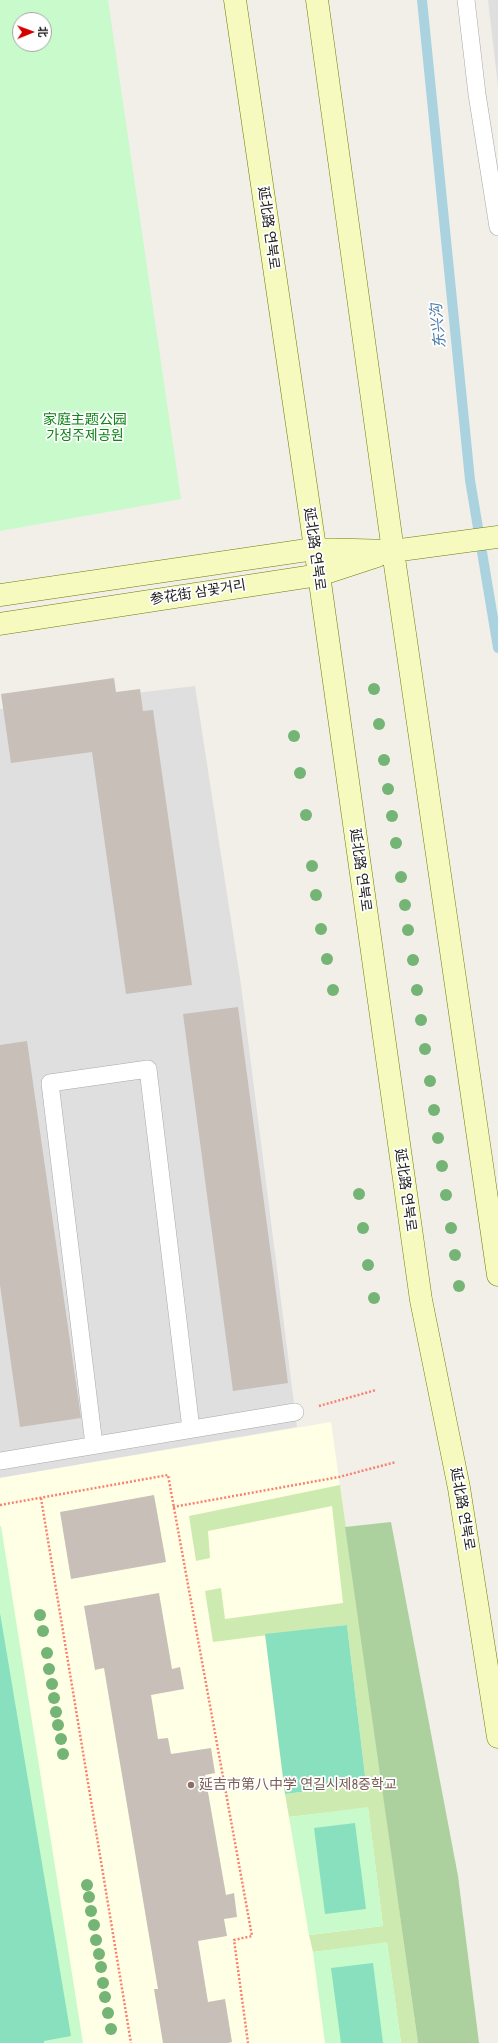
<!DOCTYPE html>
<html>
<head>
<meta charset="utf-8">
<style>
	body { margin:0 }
	#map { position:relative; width:498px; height:2043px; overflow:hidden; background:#f2efe9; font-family:"Archivo Narrow","Noto Sans SC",sans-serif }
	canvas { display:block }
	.north { position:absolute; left:12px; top:12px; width:40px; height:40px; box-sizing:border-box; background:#fff; border:1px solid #a7a7a7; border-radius:50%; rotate:89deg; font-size:11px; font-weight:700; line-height:16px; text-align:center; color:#222 }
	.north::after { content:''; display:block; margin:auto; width:14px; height:18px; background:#d40000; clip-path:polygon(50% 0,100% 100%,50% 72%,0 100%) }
</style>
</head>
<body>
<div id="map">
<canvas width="498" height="2043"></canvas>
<div class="north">北</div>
</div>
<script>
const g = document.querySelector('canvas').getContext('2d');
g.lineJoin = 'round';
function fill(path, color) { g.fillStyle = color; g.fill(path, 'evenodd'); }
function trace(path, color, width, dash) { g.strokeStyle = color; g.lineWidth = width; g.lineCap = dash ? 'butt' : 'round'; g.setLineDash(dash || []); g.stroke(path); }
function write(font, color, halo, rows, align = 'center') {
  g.font = font + ' "Archivo Narrow","Noto Sans SC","Noto Sans KR",sans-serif'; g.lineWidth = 3.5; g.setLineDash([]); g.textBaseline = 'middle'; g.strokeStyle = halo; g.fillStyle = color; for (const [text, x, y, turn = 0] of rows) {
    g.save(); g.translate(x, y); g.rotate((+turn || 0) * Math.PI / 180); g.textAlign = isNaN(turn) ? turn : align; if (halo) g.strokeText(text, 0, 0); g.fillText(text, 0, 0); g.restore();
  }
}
fill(new Path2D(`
	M488,0H498V86Z
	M195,686L241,985L297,1427L0,1478V709Z`), '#e0dfdf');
fill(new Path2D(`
	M331,1422L418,2043H0V1478Z`), '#ffffe5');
fill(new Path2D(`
	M340,1485L418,2043H401L387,1943L313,1952L309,1935L383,1926L368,1808L289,1817L285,1794L366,1784L347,1625L213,1642L205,1591L221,1588L225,1619L343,1603L332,1506L208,1531L210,1558L196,1561L189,1516Z`), '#cdebb0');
fill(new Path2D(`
	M391,1522L458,1876L479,2043H418L345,1527Z`), '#add19e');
fill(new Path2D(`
	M0,0H108L181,499L0,531ZM20,20H44V44H20Z
	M0,1526H1L83,2043H0Z
	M368,1807L383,1926L309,1935L289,1817Z
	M387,1942L401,2043H325L313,1952Z`), '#c8facc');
fill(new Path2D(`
	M0,1613L71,2036L44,2041V2043H0Z
	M347,1625L366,1784L285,1794L265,1634Z
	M355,1823L366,1909L325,1914L314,1828Z
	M373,1963L383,2043H341L331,1968Z`), '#88e0be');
trace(new Path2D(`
	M422,0L470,480L498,648`), '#aad3df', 10);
fill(new Path2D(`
	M114,678L116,692L140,689L143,711L153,710L192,985L126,994L92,752L11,763L1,694Z
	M238,1007L288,1383L233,1391L183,1014Z
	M27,1041L81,1418L20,1427L0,1285V1045Z
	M154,1495L166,1562L71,1579L60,1512Z
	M159,1593L172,1669L180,1667L184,1689L151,1695L158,1739L168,1738L171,1754L211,1748L215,1773L205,1775L226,1895L234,1893L237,1917L224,1919L227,1936L198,1941L208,2002L225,1999L232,2042L228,2043H163L154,1989H158L104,1668L95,1670L84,1606Z`), '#c7bfb8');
const lane = new Path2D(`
	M466,0L477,94L498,227
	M94,1445L50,1083L148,1069L191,1429
	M0,1461L295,1412`);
const secondary = new Path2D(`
	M235,0L319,575L421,1300L459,1488L498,1737
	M317,0L393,551L498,1275
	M0,595L314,549L393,551L498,537
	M0,624L319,575L377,556`);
trace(lane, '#a9a9a9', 18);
trace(secondary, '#707d05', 23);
trace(new Path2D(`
	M319,1406L376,1390
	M41,1498L131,2043
	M0,1505L168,1475L252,1936L234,1940L248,2043
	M173,1507L339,1477L396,1462`), '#fa8072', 2.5, [2, 2]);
trace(lane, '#fff', 17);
trace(secondary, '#f7fabf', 22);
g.fillStyle = '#74b475';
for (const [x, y] of [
	[374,689],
	[379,724],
	[294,736],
	[384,760],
	[300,773],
	[388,789],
	[306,815],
	[392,816],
	[396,843],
	[312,866],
	[401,877],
	[316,895],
	[405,905],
	[321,929],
	[408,930],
	[327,959],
	[413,960],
	[333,990],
	[417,990],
	[421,1020],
	[425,1049],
	[430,1081],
	[434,1110],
	[438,1138],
	[442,1166],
	[359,1194],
	[446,1195],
	[363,1228],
	[451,1228],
	[455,1255],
	[368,1265],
	[459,1286],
	[374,1298],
	[40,1615],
	[43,1631],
	[47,1653],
	[49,1669],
	[52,1684],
	[54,1698],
	[56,1712],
	[58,1725],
	[61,1739],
	[63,1754],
	[87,1885],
	[89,1897],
	[91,1911],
	[94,1925],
	[96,1940],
	[99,1954],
	[101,1967],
	[103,1983],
	[105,1997],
	[108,2013],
	[111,2029]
]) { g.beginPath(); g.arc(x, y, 6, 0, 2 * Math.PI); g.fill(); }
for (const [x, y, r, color] of [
	[191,1785,4,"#8d6e63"]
]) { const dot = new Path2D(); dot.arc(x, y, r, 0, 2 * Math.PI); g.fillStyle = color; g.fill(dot); trace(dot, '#fff', 1.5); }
write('14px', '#222', '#fff', [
	["延北路 연북로",268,228,82],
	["延北路 연북로",314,549,82],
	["参花街 삼꽃거리",198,593,-9],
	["延北路 연북로",360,870,82],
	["延北路 연북로",405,1190,82],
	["延北路 연북로",462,1509,80]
]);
write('14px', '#0c8416', '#fff', [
	["家庭主题公园",85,420],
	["가정주제공원",85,436]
]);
write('14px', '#785e54', '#fff', [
	["延吉市第八中学 연길시제8중학교",199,1785]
], 'left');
write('italic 15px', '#4a7aab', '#fff', [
	["东兴沟",439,326,-96]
]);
</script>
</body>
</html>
